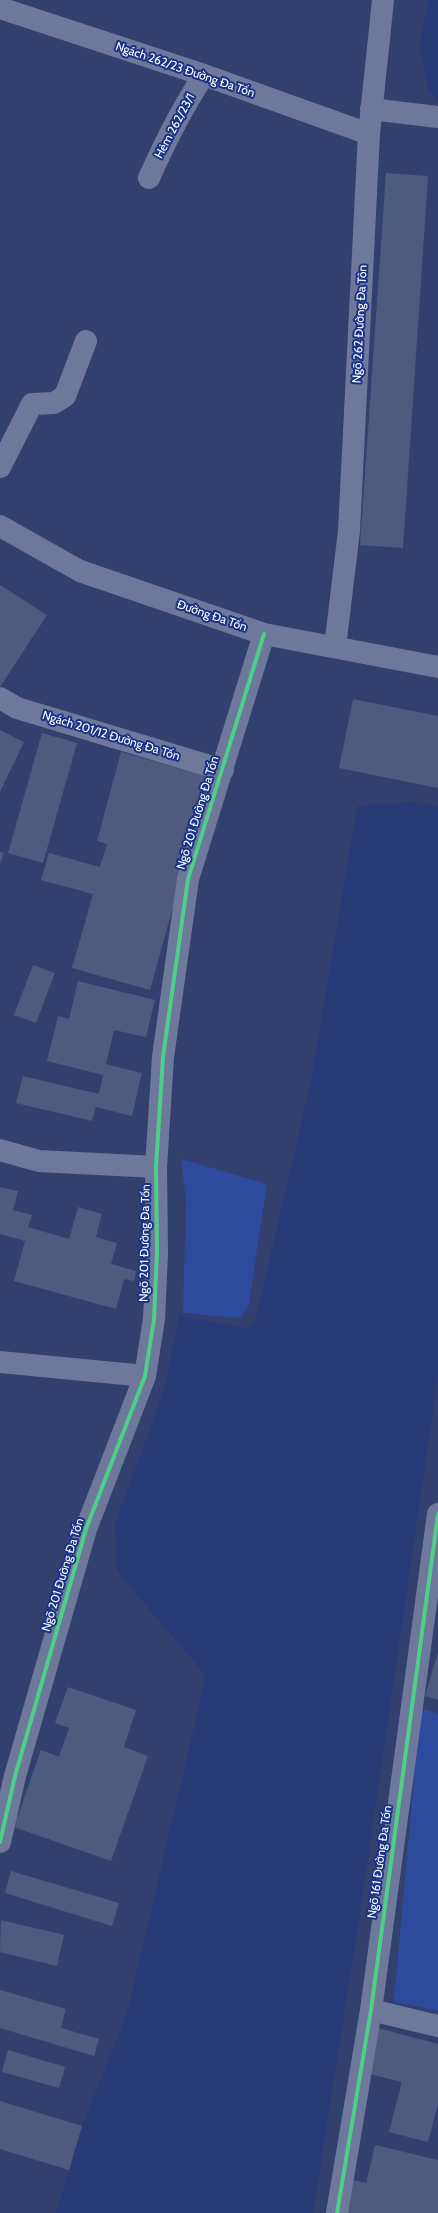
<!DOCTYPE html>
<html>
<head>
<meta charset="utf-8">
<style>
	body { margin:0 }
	canvas { display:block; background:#32406e }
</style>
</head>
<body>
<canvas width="438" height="2213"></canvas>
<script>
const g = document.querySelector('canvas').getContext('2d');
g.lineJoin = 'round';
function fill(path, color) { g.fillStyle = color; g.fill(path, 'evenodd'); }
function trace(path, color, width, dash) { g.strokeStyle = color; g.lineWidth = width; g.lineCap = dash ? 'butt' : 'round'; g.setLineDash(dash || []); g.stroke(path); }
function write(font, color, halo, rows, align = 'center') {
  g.font = font + ' Cabin,sans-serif'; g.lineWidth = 4; g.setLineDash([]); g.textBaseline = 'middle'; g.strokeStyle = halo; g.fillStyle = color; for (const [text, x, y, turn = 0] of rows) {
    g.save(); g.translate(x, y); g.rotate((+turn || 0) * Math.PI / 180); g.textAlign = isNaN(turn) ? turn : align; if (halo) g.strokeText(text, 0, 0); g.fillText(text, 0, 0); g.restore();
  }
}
fill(new Path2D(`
	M181,1159L267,1184L248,1309L239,1318L183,1313L186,1200Z
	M420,1708L438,1713V2011L394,2002Z`), '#2d4a9d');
fill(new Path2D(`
	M429,0H438V101L429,92L419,46Z
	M415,802L438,807V1377L359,1920L313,2213H56L82,2126L127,2013L206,1676L117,1571L115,1523L163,1394L179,1315L243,1328L252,1326L256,1318L310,1085L357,806Z`), '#273b77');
fill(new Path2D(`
	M386,173L428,176L403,548L360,545Z
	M0,585L47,615L0,687Z
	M353,699L438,716V788L339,768Z
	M0,730L24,742L0,792Z
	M42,733L77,743L43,863L8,853Z
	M121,752L209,777L150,990L72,968L93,894L41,880L49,853L100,867L107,844L97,841Z
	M0,852L4,853L0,864Z
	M33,965L55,973L36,1023L14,1015Z
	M78,981L155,1000L146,1037L114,1030L106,1064L142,1073L132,1116L96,1107L92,1121L16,1103L23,1076L99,1094L103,1075L47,1061L58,1016L69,1019Z
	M0,1187L18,1191L13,1210L32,1215L28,1227L69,1239L78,1207L102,1214L96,1237L117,1243L111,1264L136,1271L134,1281L124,1279L116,1309L14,1281L25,1241L0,1234Z
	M438,1652V1700L425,1696Z
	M68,1687L136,1710L124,1747L148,1756L111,1861L14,1827L41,1750L59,1757L69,1728L55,1723Z
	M11,1871L119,1903L112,1926L5,1893Z
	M1,1920L64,1935L57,1966L0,1952Z
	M0,1990L66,2009L61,2028L99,2039L94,2056L0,2028Z
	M374,2027L438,2044V2104L428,2142L389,2132L402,2082L362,2072Z
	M8,2050L65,2067L59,2088L2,2072Z
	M0,2101L82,2126L69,2170L0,2149Z
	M375,2145L438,2160V2213H344L352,2180L366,2183Z`), '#4e5a7e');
trace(new Path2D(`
	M0,8L204,75L369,134
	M371,109L438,117
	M149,178C165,142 182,108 204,75
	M0,467L32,404L54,403L65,396L86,341
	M0,526L80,571L264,634L438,667
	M335,647L349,531L369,134L383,0
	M0,698L17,708L223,770
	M0,1150L39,1161L156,1167
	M0,1362L145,1376
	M0,1842L15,1776L86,1529L145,1376L154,1319L157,1253L156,1167L163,1057L188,879L264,634
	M371,2010L438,2026
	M337,2213L371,2010L438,1514`), '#6e789b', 22);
trace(new Path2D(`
	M0,1842L15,1776L86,1529L145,1376L154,1319L157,1253L156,1167L163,1057L188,879L264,634
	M337,2213L371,2010L438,1514`), '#4dcf88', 4);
write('12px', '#fff', '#193386', [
	["Ngách 262/23 Đường Đa Tốn",185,70,19],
	["Hẻm 262/23/1",175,126,-62],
	["Ngõ 262 Đường Đa Tôn",360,324,-87],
	["Đường Đa Tốn",212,616,19],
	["Ngách 201/12 Đường Đa Tốn",111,736,17],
	["Ngõ 201 Đường Đa Tốn",198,813,-73],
	["Ngõ 201 Đường Đa Tốn",145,1243,-89],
	["Ngõ 201 Đường Đa Tốn",63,1575,-73],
	["Ngõ 161 Đường Đa Tốn",380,1862,-82]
]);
</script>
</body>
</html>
